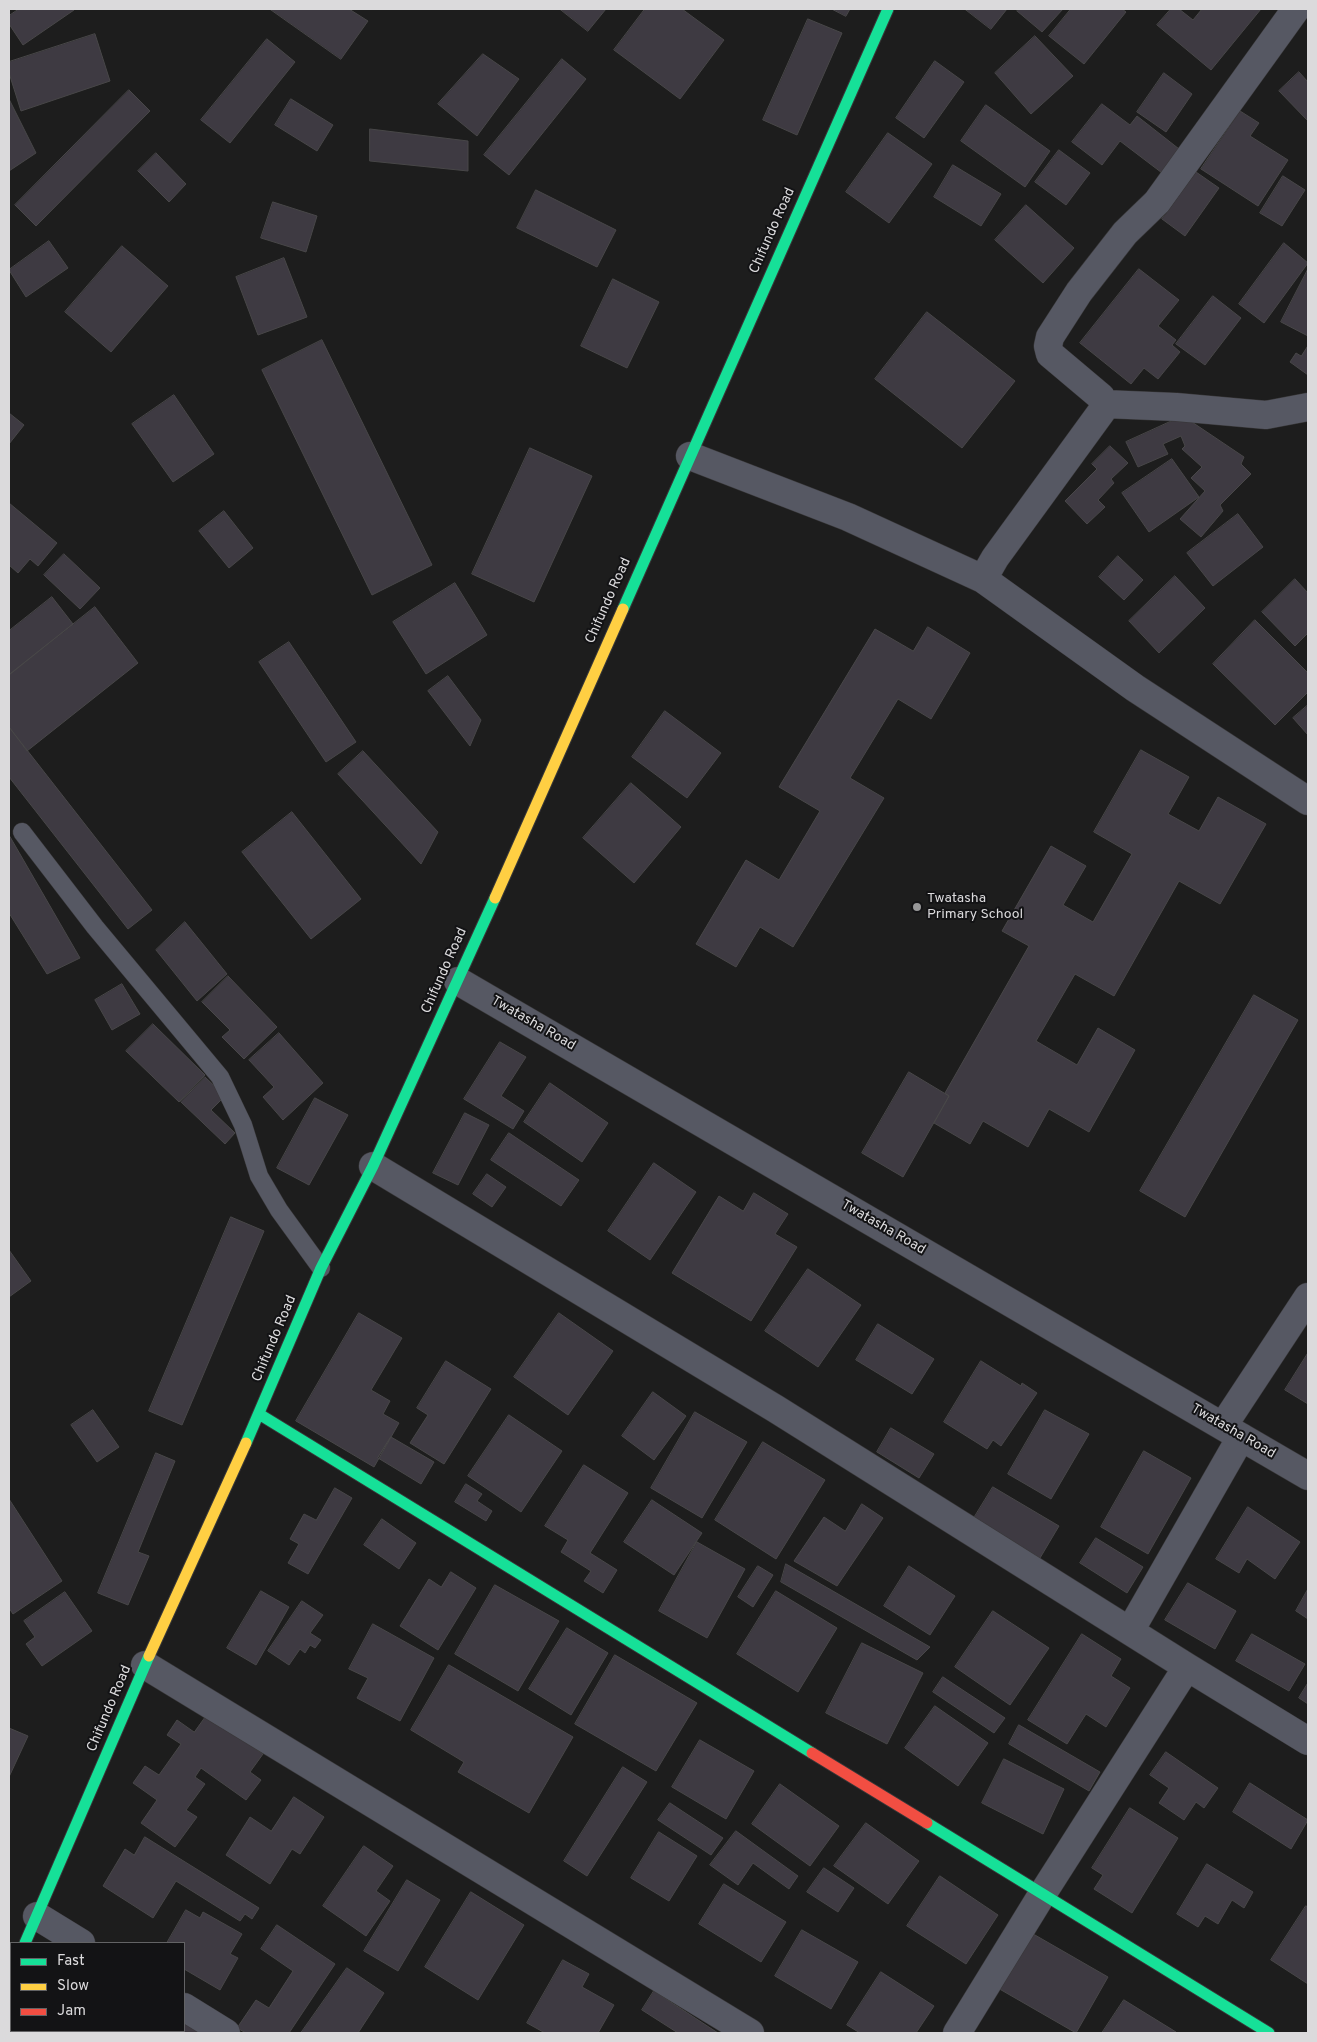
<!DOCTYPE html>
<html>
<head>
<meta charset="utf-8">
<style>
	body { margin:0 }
	#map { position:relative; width:1317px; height:2042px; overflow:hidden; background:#1d1d1d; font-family:Overpass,sans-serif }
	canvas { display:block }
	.frame { position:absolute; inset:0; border:10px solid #dbdadc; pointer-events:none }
	.legend { position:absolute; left:10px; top:1942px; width:175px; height:90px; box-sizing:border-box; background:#131315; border:1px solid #636365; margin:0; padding:6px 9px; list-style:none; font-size:15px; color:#dbdadc }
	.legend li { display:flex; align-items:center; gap:10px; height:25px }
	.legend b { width:25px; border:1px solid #636365 }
</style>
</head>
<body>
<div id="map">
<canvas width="1317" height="2042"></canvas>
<div class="frame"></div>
<ul class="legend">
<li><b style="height:6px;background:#16e098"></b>Fast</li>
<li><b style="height:6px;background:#ffcf43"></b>Slow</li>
<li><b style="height:6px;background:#f24e42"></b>Jam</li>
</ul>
</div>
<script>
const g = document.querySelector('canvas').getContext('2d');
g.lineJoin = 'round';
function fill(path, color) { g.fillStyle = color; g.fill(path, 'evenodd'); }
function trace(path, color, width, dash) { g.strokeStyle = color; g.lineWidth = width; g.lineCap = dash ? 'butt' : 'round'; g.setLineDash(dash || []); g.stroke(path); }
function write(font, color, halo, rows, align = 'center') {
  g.font = font + ' Overpass,sans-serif'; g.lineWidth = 4; g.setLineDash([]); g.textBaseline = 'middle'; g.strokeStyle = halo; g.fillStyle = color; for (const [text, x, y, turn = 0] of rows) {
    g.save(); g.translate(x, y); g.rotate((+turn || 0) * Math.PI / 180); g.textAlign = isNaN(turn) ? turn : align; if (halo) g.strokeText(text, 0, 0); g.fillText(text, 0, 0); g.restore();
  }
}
const building = new Path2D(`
	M19,9H73L74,10L23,45L9,24V16Z
	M270,9H349L368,21L341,59Z
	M560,9H606L588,31Z
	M645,9H682L724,40L680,99L614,50Z
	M832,9H850L846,16Z
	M965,9H1007L991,29Z
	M1019,9H1063L1042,32L1017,11Z
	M1071,9H1122L1126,12L1084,64L1049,36Z
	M1171,9H1179L1193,20L1202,9H1261L1211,70L1157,25Z
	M808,19L842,33L797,135L763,120Z
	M95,34L110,81L21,111L9,73V62Z
	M1035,36L1073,76L1031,114L995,73Z
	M267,39L295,62L230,143L201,120Z
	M483,54L519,79L477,136L438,104Z
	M562,59L586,79L509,175L484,155Z
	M935,61L964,82L924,138L896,118Z
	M1299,72L1308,82V121L1279,91Z
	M1164,73L1192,94L1166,132L1137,112Z
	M129,90L150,111L36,226L15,205Z
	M9,99L36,153L9,171Z
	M291,99L333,125L317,151L275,125Z
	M1102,104L1130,125L1137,116L1188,156L1170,179L1120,141L1102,165L1072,142Z
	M986,105L1050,151L1025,187L961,141Z
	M1240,111L1259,123L1250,136L1288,160L1258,206L1201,169Z
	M370,129L468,141V171L370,161Z
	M888,133L932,164L889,223L846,192Z
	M1059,150L1090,173L1066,205L1035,182Z
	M156,153L186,184L169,202L138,171Z
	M953,165L1001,194L981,226L934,197Z
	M1196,172L1219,188L1185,236L1162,219Z
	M1283,176L1305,190L1282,226L1260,213Z
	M536,190L616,230L597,267L517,228Z
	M273,202L317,216L306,252L261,238Z
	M1026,205L1074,248L1043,283L995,240Z
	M49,241L68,268L26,297L9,270Z
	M1284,243L1308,263L1264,323L1239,304Z
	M122,246L168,286L111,352L65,312Z
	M284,258L307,317L258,335L236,277Z
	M1139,269L1179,300L1158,326L1176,340L1172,345L1180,352L1158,379L1144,368L1131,384L1080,343Z
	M1308,269V336L1281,322Z
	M613,279L659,302L627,368L581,346Z
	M1213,296L1241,318L1205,365L1176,344Z
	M927,312L1015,381L962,448L875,379Z
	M322,340L432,565L372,595L262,370Z
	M1308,346V375L1290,362L1296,353L1301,356Z
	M174,395L214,454L173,482L132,424Z
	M9,413L24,425L9,444Z
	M1183,416L1244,457L1241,464L1251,474L1220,505L1223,511L1201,537L1180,519L1205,491L1191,478L1202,467L1182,449L1185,446L1181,436L1163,444L1168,454L1138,467L1126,442Z
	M1110,446L1128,463L1111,479L1114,483L1098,500L1105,507L1087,524L1065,501L1097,469L1092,464Z
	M530,448L592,476L534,602L472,574Z
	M1172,459L1199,497L1149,532L1122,493Z
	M9,503L57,543L38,566L30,559L18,573L9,565Z
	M224,511L253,548L229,568L199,531Z
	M1238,514L1263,547L1213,586L1187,553Z
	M64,554L100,588L80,609L44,575Z
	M1118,556L1143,580L1124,600L1099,577Z
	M1175,576L1205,608L1159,653L1129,621Z
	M1295,579L1308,593V633L1295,646L1262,612Z
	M455,583L487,635L426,674L393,622Z
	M52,597L73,624L9,675V631Z
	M95,607L138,663L27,751L9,727V675Z
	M1255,620L1308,673V692L1275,725L1213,664Z
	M928,627L970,653L931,719L898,699L850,778L884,798L793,947L760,927L736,967L696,944L746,860L779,880L820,811L779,787L875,629L913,651Z
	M289,642L356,742L326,762L259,662Z
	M448,676L481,720L470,746L428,691Z
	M1307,706L1308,707V735L1293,718Z
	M665,711L721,753L687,798L632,757Z
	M9,727L152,910L128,929L9,777Z
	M1141,750L1189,777L1168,814L1199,831L1218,797L1266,824L1220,904L1179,881L1114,996L1075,974L1036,1041L1077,1065L1098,1028L1135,1050L1089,1132L1049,1109L1028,1147L983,1121L970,1144L934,1123L949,1096L945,1093L1029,946L1002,931L1051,846L1086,866L1063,905L1093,922L1132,854L1094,832Z
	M363,751L438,832L421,864L338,774Z
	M631,783L681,827L634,883L583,838Z
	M292,812L361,899L311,939L242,852Z
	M9,835L80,958L47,974L9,913Z
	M185,922L227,974L197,1001L156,950Z
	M228,976L277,1027L244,1059L222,1037L230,1030L202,1002Z
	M122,984L140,1014L112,1030L95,1000Z
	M1254,995L1298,1020L1185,1217L1140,1191Z
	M153,1024L205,1075L179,1102L126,1051Z
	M279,1033L323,1083L283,1120L263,1097L274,1087L249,1060Z
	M500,1042L526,1057L501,1096L524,1111L513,1129L464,1099Z
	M909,1072L949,1096L903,1177L862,1153Z
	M205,1077L225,1096L211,1110L235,1133L225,1144L181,1102Z
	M550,1083L608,1123L582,1162L524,1122Z
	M315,1098L348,1115L309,1185L277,1168Z
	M465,1113L489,1125L458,1185L433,1173Z
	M509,1133L579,1180L561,1206L491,1160Z
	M654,1163L696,1192L650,1260L608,1231Z
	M487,1174L506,1187L492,1207L473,1194Z
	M754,1193L788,1214L775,1234L797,1247L751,1321L672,1273L719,1196L743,1211Z
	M231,1217L264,1231L182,1425L149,1411Z
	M9,1250L31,1281L9,1297Z
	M808,1269L861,1305L818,1367L765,1331Z
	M359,1313L402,1338L371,1390L390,1401L383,1414L399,1423L374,1467L296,1421Z
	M559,1313L613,1351L568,1415L514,1377Z
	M878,1324L934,1359L912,1394L856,1360Z
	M1308,1353V1404L1285,1390Z
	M446,1361L491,1389L444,1464L410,1443L428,1415L417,1408Z
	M981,1361L1021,1386L1022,1383L1037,1393L1001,1446L993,1440L987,1449L944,1422Z
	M653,1392L686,1416L654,1460L622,1436Z
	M93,1410L119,1447L97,1462L71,1425Z
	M1045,1410L1089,1434L1051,1499L1008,1474Z
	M695,1412L747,1442L702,1518L651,1488Z
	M509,1415L562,1451L521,1512L468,1476Z
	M891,1428L934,1454L919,1478L877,1452Z
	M391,1437L434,1462L421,1484L378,1458Z
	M763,1442L825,1480L776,1559L715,1520Z
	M1144,1451L1191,1478L1148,1554L1101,1527Z
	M156,1453L175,1461L138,1552L149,1556L128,1605L98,1593Z
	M584,1465L628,1493L590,1553L617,1570L603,1593L584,1581L591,1571L561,1552L568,1540L545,1526Z
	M466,1484L482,1494L477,1501L492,1511L486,1521L455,1502Z
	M993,1487L1059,1526L1040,1558L974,1518Z
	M335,1488L352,1498L308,1574L288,1563L299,1544L290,1539L304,1514L316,1520Z
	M9,1499L62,1581L13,1614L9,1608Z
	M652,1500L702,1533L674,1575L624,1542Z
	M862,1504L883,1518L837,1586L794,1561L824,1517L845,1531Z
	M1248,1507L1300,1542L1275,1579L1247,1559L1239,1573L1216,1559Z
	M382,1519L416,1543L399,1569L364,1545Z
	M1096,1538L1143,1567L1127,1593L1080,1563Z
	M697,1542L745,1569L707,1638L659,1611Z
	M786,1564L930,1647L917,1660L781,1582Z
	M758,1566L773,1575L753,1607L738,1597Z
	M909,1566L955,1596L930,1635L884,1606Z
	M451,1572L476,1588L438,1650L400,1626L429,1579L441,1587Z
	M1188,1583L1236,1611L1215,1649L1165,1620Z
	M495,1585L559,1621L518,1691L455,1654Z
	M1308,1589V1619L1296,1611Z
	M261,1591L289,1607L256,1665L227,1648Z
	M776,1591L837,1628L798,1692L737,1654Z
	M65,1592L92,1631L42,1666L26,1644L35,1637L24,1621Z
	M302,1601L323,1615L310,1633L321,1640L315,1648L310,1645L305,1653L300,1649L289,1665L268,1651Z
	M993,1611L1049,1648L1010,1705L955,1667Z
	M373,1624L434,1658L400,1721L357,1698L368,1678L349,1669Z
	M567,1628L608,1653L571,1715L529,1689Z
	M1082,1634L1121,1659L1111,1676L1130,1688L1106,1727L1086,1714L1067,1744L1028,1720Z
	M1252,1634L1305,1664L1289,1691L1236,1661Z
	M862,1643L923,1673L887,1744L826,1713Z
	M615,1655L697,1703L656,1771L575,1724Z
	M449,1665L573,1737L529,1813L458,1772L464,1762L411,1730Z
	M943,1677L1005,1718L994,1733L933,1692Z
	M1308,1683V1704L1299,1698Z
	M935,1706L988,1743L958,1786L905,1748Z
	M207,1715L263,1754L250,1772L261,1780L246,1800L201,1768L195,1777L205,1784L186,1810L197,1817L175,1847L141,1823L157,1800L133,1783L145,1766L159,1775L181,1744L167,1735L177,1720L194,1732Z
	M1019,1725L1100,1772L1089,1791L1009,1744Z
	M9,1728L28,1736L9,1777Z
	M700,1740L754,1771L726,1819L672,1787Z
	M1166,1752L1218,1788L1204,1808L1196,1802L1184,1820L1159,1803L1169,1788L1150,1775Z
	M1004,1759L1064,1789L1043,1834L982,1803Z
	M623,1767L647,1782L587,1876L564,1861Z
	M1250,1783L1308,1820L1291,1849L1233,1812Z
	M780,1784L839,1826L810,1866L752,1824Z
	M294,1797L324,1817L300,1854L292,1849L270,1884L226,1855L250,1817L271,1831Z
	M670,1803L723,1838L711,1855L658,1820Z
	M1130,1808L1178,1838L1132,1913L1094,1889L1103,1875L1092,1868Z
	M866,1823L919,1861L888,1904L834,1866Z
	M736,1831L798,1876L789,1889L753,1863L738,1885L710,1865Z
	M659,1832L697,1856L669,1901L631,1878Z
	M145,1837L259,1908L252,1919L245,1914L240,1921L176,1881L153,1918L103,1886L125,1849L134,1855Z
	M364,1846L393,1866L376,1891L390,1901L366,1936L323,1906Z
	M1207,1864L1253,1892L1244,1908L1232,1900L1218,1924L1205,1916L1198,1927L1177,1914Z
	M824,1868L854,1888L838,1912L807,1892Z
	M940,1876L998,1915L966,1964L907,1926Z
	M407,1880L440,1900L398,1971L364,1951Z
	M724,1884L786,1922L761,1962L699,1924Z
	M471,1892L524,1925L478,2000L425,1967Z
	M1306,1906L1308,1907V1984L1271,1960Z
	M186,1910L200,1918L203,1912L242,1934L230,1954L238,1958L220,1990L184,1969V1943H167Z
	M277,1925L335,1964L289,2033H246L237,2028L256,2000L269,2008L293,1971L261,1949Z
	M802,1930L858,1962L831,2009L775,1976Z
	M1028,1931L1108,1977L1076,2033L996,1987Z
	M563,1960L589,1974L582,1987L614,2005L598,2033H545L527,2023Z
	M347,1968L384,1993L358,2033H301Z
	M881,1972L934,2006L916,2033H860L847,2025Z
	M654,1991L718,2033H678L642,2010Z
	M1124,2000L1176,2032L1175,2033H1102Z
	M184,2022L201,2033H144V2031H184Z
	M55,2031H90L89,2033H54Z`);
fill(building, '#3e3a42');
trace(building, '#484748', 1);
const lane = new Path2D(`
	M22,832L95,927L220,1077L243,1125L259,1176L279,1210L321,1268`);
const street = new Path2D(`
	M1104,404L1176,407L1266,415L1308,407
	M690,456L848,517L983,579L1135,688L1308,801
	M983,579L995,558L1102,411L1104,404L1101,397L1050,354L1048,346L1050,337L1079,292L1125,233L1157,202L1296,9
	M458,981L1308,1476
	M373,1166L776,1409L1187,1667L1308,1741
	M1223,1426L1308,1297
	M1130,1631L1241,1437
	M145,1665L750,2033
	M37,1916L81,1943
	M184,2007L226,2033
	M957,2033L1043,1893L1187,1667`);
const fast = new Path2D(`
	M623,609L888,9
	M259,1414L812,1753
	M246,1443L321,1268L373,1166L495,898
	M927,1823L1269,2033
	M25,1943L149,1656
	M9,1980L11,1975`);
const slow = new Path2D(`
	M495,898L623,609
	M149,1656L246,1443`);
const jam = new Path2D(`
	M812,1753L927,1823`);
trace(lane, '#383738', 19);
trace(street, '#383738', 29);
trace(fast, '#383738', 13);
trace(slow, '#383738', 13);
trace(jam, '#383738', 13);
trace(lane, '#565863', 18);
trace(street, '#565863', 28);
trace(fast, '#16e098', 11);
trace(slow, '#ffcf43', 11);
trace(jam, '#f24e42', 11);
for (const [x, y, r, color] of [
	[917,907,5,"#989899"]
]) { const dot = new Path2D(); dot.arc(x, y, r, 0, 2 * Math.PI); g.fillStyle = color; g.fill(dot); trace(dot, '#131315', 2); }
write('14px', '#dbdadc', '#131315', [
	["Chifundo Road",773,231,-66],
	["Chifundo Road",609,601,-66],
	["Chifundo Road",445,971,-66],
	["Twatasha Road",533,1024,30],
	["Twatasha Road",883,1228,30],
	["Chifundo Road",275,1339,-67],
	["Twatasha Road",1233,1432,30],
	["Chifundo Road",110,1709,-67]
]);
write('14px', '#dbdadc', '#131315', [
	["Twatasha",927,899],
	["Primary School",927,915]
], 'left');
</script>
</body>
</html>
